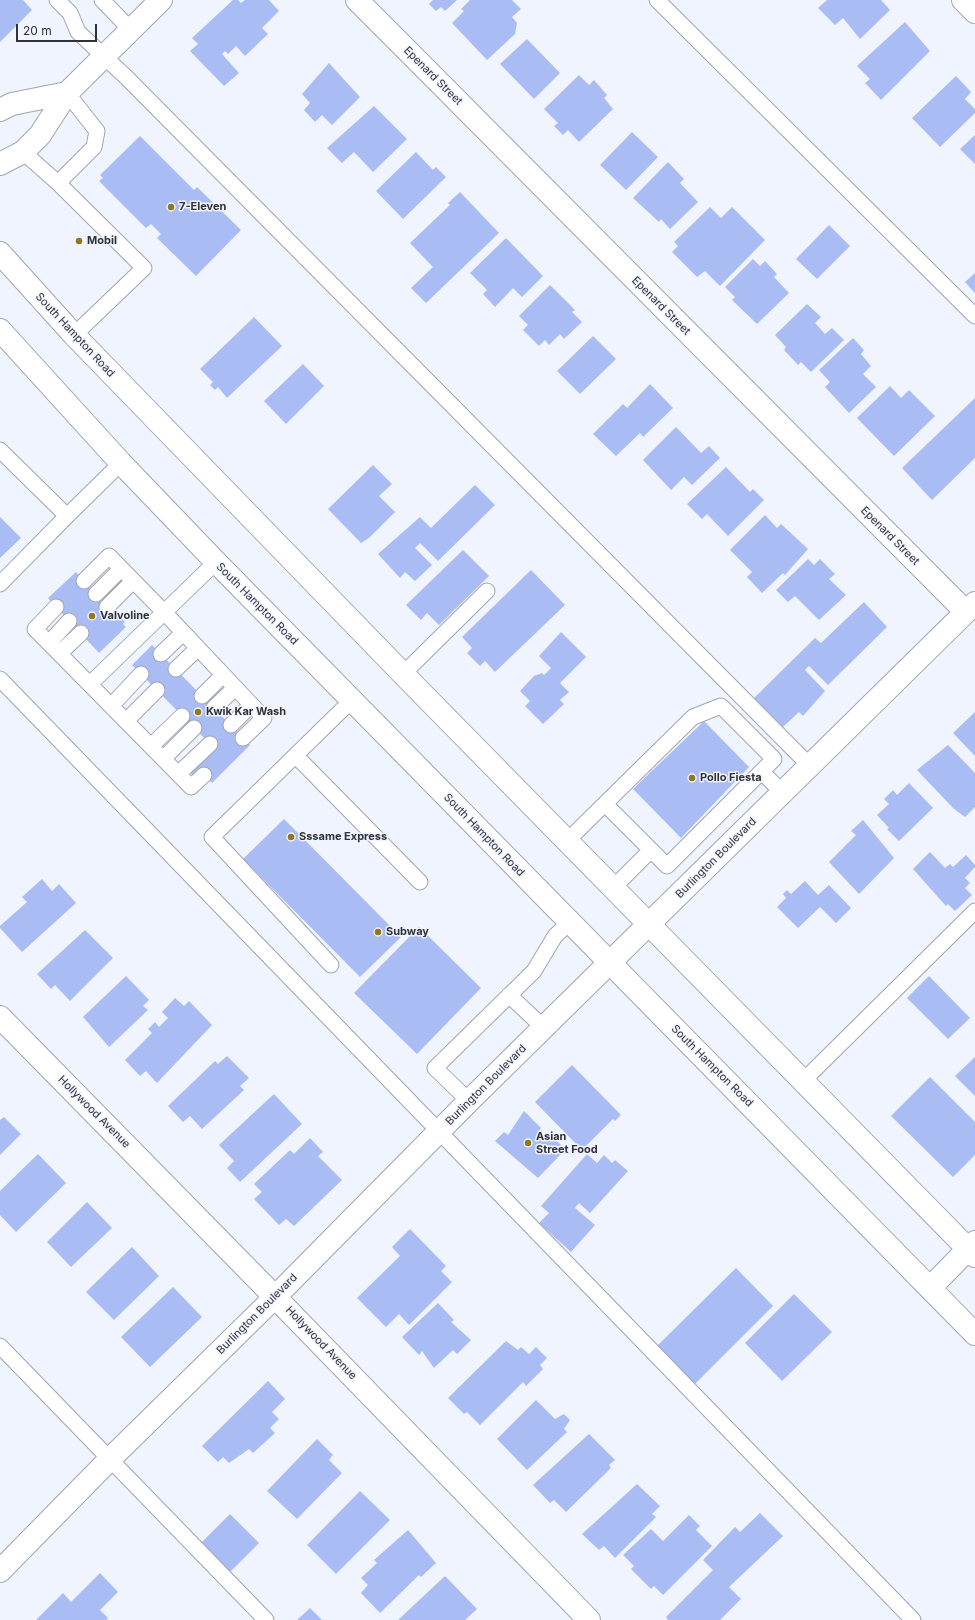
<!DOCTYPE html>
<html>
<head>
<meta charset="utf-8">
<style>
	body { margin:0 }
	#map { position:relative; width:975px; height:1620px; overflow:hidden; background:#f0f4fe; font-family:Inter,sans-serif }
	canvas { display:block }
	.scale { position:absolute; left:16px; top:24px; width:81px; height:18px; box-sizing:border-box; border:2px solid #2f3136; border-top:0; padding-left:5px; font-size:12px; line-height:14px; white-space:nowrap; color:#2f3136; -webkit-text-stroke:3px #f0f4fe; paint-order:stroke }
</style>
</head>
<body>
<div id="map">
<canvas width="975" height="1620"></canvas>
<div class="scale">20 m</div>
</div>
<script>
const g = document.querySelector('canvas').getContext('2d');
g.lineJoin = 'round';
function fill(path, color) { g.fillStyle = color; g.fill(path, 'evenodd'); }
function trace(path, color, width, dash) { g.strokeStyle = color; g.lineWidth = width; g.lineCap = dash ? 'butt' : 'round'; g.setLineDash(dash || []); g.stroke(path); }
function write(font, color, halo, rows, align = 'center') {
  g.font = font + ' Inter,sans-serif'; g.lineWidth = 3; g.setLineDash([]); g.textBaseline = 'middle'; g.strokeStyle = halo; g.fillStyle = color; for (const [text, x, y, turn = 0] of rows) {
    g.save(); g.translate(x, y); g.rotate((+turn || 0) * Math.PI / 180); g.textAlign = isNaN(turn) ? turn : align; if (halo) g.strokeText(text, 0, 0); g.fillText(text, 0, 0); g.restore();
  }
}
fill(new Path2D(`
	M0,0H23L32,10L0,42Z
	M233,0H238L241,3L245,0H269L279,11L262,28L268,34L245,56L236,46L228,54L225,51L222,54L239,73L224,86L190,51L198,44L192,38Z
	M433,0H457L445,11L441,7L436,11L429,4Z
	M470,0H512L521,9L512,17L517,23L515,34L487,60L452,23L464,11L461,9Z
	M827,0H881L890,10L860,39L843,18L835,25L818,8Z
	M905,22L930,51L881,100L865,83L870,79L857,66Z
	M527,39L560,73L534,99L500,64Z
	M329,63L360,97L332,125L322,115L315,122L304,110L310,103L302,94Z
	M579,75L589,85L594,80L607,95L604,98L613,109L579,142L568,130L563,135L554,126L558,123L544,109Z
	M956,76L971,92L965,99L975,109V113L940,147L912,118Z
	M374,106L407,139L373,172L354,152L342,163L327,148Z
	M632,132L658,157L626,190L600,165Z
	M975,135V164L960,149Z
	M140,136L194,190L197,187L241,230L196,276L157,238L161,234L151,224L146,228L99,181L103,178L100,175Z
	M416,152L433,170L436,167L446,177L403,219L376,191Z
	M668,162L684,179L680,183L698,202L670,229L661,219L659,222L633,198Z
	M460,192L499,233L426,303L411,288L433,267L410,243L450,205L448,203Z
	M710,207L721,218L732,207L765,240L720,286L705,271L697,277L672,252L678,246L674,242Z
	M829,225L850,246L817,279L796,259Z
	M506,238L543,276L522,297L513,288L495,307L483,294L487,290L470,273Z
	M753,259L760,266L765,261L777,274L774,277L789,293L757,324L732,300L735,297L725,287Z
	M975,273V293L965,282Z
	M550,285L575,310L572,312L582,322L564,339L560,334L549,345L545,340L539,346L523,330L528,325L519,316Z
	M807,304L821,317L815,323L825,334L832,328L844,340L811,372L801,362L798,365L784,350L786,347L775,335Z
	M254,317L282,346L227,398L218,387L215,390L210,385L213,382L200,369Z
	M593,336L616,359L580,394L557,371Z
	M853,338L864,350L861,354L871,366L863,374L876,387L849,413L825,387L830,382L819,370Z
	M303,364L324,386L286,424L264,401Z
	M650,384L673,408L643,437L640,433L616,456L593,434L623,404L627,408Z
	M890,386L901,398L909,390L935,416L894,456L857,418Z
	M975,398V458L932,500L902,468Z
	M676,427L701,453L709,446L720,458L692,485L684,477L671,490L643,460Z
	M373,465L392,484L379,496L395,512L369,538L361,543L328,509Z
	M726,467L750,492L753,489L764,500L728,536L707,514L702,519L687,504Z
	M475,485L495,505L438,561L420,543L415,548L432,565L415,581L405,572L400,578L378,554L420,517L431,528Z
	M765,515L777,528L781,524L808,549L785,575L783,573L762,593L747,577L752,572L730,550Z
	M0,517L21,538L0,558Z
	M463,550L489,576L439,625L427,613L421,620L406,605Z
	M808,559L814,565L820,559L835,574L829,579L846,595L819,620L795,596L788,602L776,590Z
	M531,570L565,605L495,672L485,661L480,666L467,653L472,648L462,637Z
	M76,572L107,607L114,610L125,622L123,624L126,627L99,653L48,598Z
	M864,602L887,627L828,685L809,666L805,670L825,691L803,716L799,712L783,727L754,698L815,638L821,643Z
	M561,632L586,657L560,683L569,692L560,700L564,704L543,724L525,706L530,701L520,691L534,676L542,673L544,675L551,668L539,656Z
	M152,645L250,745L212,783L203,774L197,780L190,772L214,748L132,665Z
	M975,712V756L953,733Z
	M704,721L749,767L681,838L633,789Z
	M948,745L975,773V807L965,817L953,808L917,770Z
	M909,783L933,808L899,841L887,829L889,828L877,815L889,804L884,799L893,790L897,795Z
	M284,819L401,937L360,977L243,859Z
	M863,820L894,858L859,894L829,862L856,835L851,831Z
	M930,852L945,868L950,864L953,867L966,855L975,865V867L965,878L970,883L965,888L972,895L955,911L948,904L946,906L913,869Z
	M42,879L52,891L59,884L76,903L22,952L0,928V926L27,902L22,897Z
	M805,881L818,895L829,885L851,908L836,923L820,907L798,928L777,907L786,898L783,894L787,890L791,894Z
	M419,927L481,988L417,1054L354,993Z
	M85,930L113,958L70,1001L55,985L51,989L37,974Z
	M126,976L149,1000L143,1006L148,1010L109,1047L83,1017Z
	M929,976L970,1018L948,1039L907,998Z
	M175,998L184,1006L189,1001L212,1025L157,1083L146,1071L140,1076L125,1060L152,1033L148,1029L155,1022L159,1027L168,1018L162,1012Z
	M227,1056L249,1078L240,1086L244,1090L202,1129L190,1116L183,1122L168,1106L215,1061L218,1064Z
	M975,1057V1096L955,1076Z
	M572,1065L621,1115L615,1121L613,1119L582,1150L535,1102Z
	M930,1077L975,1122V1155L953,1177L891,1116Z
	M274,1094L302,1124L240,1182L227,1168L234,1161L219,1145Z
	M524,1111L541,1128L539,1131L545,1137L549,1133L561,1145L557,1149L562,1153L538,1178L495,1141L504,1132L508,1135Z
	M4,1117L21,1134L0,1155V1120Z
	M310,1138L323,1152L318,1156L342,1180L294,1226L286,1219L279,1225L254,1199L262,1192L254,1184L290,1150L294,1154Z
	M38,1154L66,1183L16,1232L0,1215V1191Z
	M587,1154L597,1163L604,1155L612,1163L615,1160L628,1171L590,1213L579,1203L575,1208L595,1225L571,1252L539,1223L549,1213L541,1206Z
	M87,1202L112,1228L71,1267L47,1242Z
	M410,1229L446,1266L441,1271L452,1282L409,1325L399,1314L386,1327L357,1298L400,1256L392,1247Z
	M132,1247L159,1276L114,1320L86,1292Z
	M736,1268L773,1306L694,1385L656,1347Z
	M173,1287L202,1317L150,1367L121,1337Z
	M794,1294L832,1332L782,1381L745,1343Z
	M438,1303L454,1320L451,1322L471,1340L457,1354L453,1350L434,1368L422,1351L419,1355L402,1337Z
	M506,1341L518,1350L521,1347L529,1354L536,1347L547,1358L540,1365L543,1369L526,1386L523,1382L480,1425L467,1412L464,1414L448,1398Z
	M268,1381L285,1399L272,1412L279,1419L270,1428L275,1433L253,1453L249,1449L229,1463L223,1457L218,1462L202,1446Z
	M536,1400L555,1419L564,1414L570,1420L564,1429L567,1432L527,1470L497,1439Z
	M589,1434L615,1460L609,1465L611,1468L566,1512L554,1500L550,1503L533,1485Z
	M317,1439L333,1455L329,1460L342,1473L297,1519L267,1491Z
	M637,1484L660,1506L652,1514L656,1517L615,1558L604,1546L599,1550L582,1534Z
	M360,1491L390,1520L336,1574L307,1545Z
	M760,1513L783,1536L729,1587L741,1599L720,1620H668L666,1617L713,1570L703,1560L735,1527L740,1532Z
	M230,1514L259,1543L230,1572L201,1543Z
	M689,1515L700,1526L696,1530L712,1546L663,1595L654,1586L651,1589L631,1569L634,1566L623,1555L651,1529L663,1541Z
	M408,1530L436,1563L421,1577L419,1575L380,1613L361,1593L368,1585L361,1578L377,1563L374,1560Z
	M100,1573L118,1592L100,1610L108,1618L106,1620H36L63,1593L71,1602Z
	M445,1576L477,1609L465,1620H398Z
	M310,1608L322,1620H297Z`), '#aabcf4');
const service = new Path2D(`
	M57,0L70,13L78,32L126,77L810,766
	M102,0L131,30
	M657,0L975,316
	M23,152L58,183L144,268L74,335
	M58,183L94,147L97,131L67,93
	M0,450L67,516L0,584
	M67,516L121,463
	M84,581L109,556L164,612L264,718L243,738
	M96,594L121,569
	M56,607L35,629L191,787L204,775
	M107,607L133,581
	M49,643L69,621
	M60,653L81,633
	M161,654L183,633
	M176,669L198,648
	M403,674L487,591
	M0,679L913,1620
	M90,684L216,562
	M202,696L223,675
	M111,706L141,674
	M214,708L235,688
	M126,721L157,690
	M231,725L251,705
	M151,746L182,716
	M296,756L420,882
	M163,759L194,728
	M762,772L782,792
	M178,774L210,744
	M567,841L693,717L721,706L774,759L667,866L605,804
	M613,888L651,850
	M331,965L212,837L352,700
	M509,995L544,1028
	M802,1082L975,911
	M469,1101L435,1068L534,971L555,936L570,922
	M0,1346L266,1620`);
const minor = new Path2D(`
	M357,0L966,612
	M963,0L975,12
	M0,1017L275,1297L589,1620
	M930,1288L975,1242
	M0,1571L110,1459L275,1297L469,1101L975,603`);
const secondary = new Path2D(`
	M0,110L12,104L67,93
	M0,164L23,152L40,135L67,93L161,0
	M0,253L74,335L403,674L975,1256
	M0,330L121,463L216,562L975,1334`);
trace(service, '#a1a5b1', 17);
trace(minor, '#a1a5b1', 24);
trace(secondary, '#a1a5b1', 24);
trace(service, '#fff', 15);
trace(minor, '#fff', 22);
trace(secondary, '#fff', 22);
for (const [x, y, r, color] of [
	[171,207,4,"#91771d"],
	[79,241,4,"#91771d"],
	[92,616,4,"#91771d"],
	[198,712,4,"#91771d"],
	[692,778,4,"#91771d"],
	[291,837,4,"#91771d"],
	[378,932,4,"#91771d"],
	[528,1143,4,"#91771d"]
]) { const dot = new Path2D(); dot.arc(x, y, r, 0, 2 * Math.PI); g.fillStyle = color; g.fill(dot); trace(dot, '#f0f4fe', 1.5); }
write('11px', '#2f3136', '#f0f4fe', [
	["Epenard Street",433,76,45],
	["Epenard Street",661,306,45],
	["South Hampton Road",75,335,47],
	["Epenard Street",890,536,45],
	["South Hampton Road",257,604,45],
	["South Hampton Road",484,835,46],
	["Burlington Boulevard",716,858,-45],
	["South Hampton Road",712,1066,45],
	["Burlington Boulevard",486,1085,-45],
	["Hollywood Avenue",94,1112,45],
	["Burlington Boulevard",257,1314,-45],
	["Hollywood Avenue",321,1343,46]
]);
write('bold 11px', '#2f3136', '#f0f4fe', [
	["7-Eleven",179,207],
	["Mobil",87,241],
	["Valvoline",100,616],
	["Kwik Kar Wash",206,712],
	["Pollo Fiesta",700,778],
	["Sssame Express",299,837],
	["Subway",386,932],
	["Asian",536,1137],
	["Street Food",536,1150]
], 'left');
</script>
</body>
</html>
